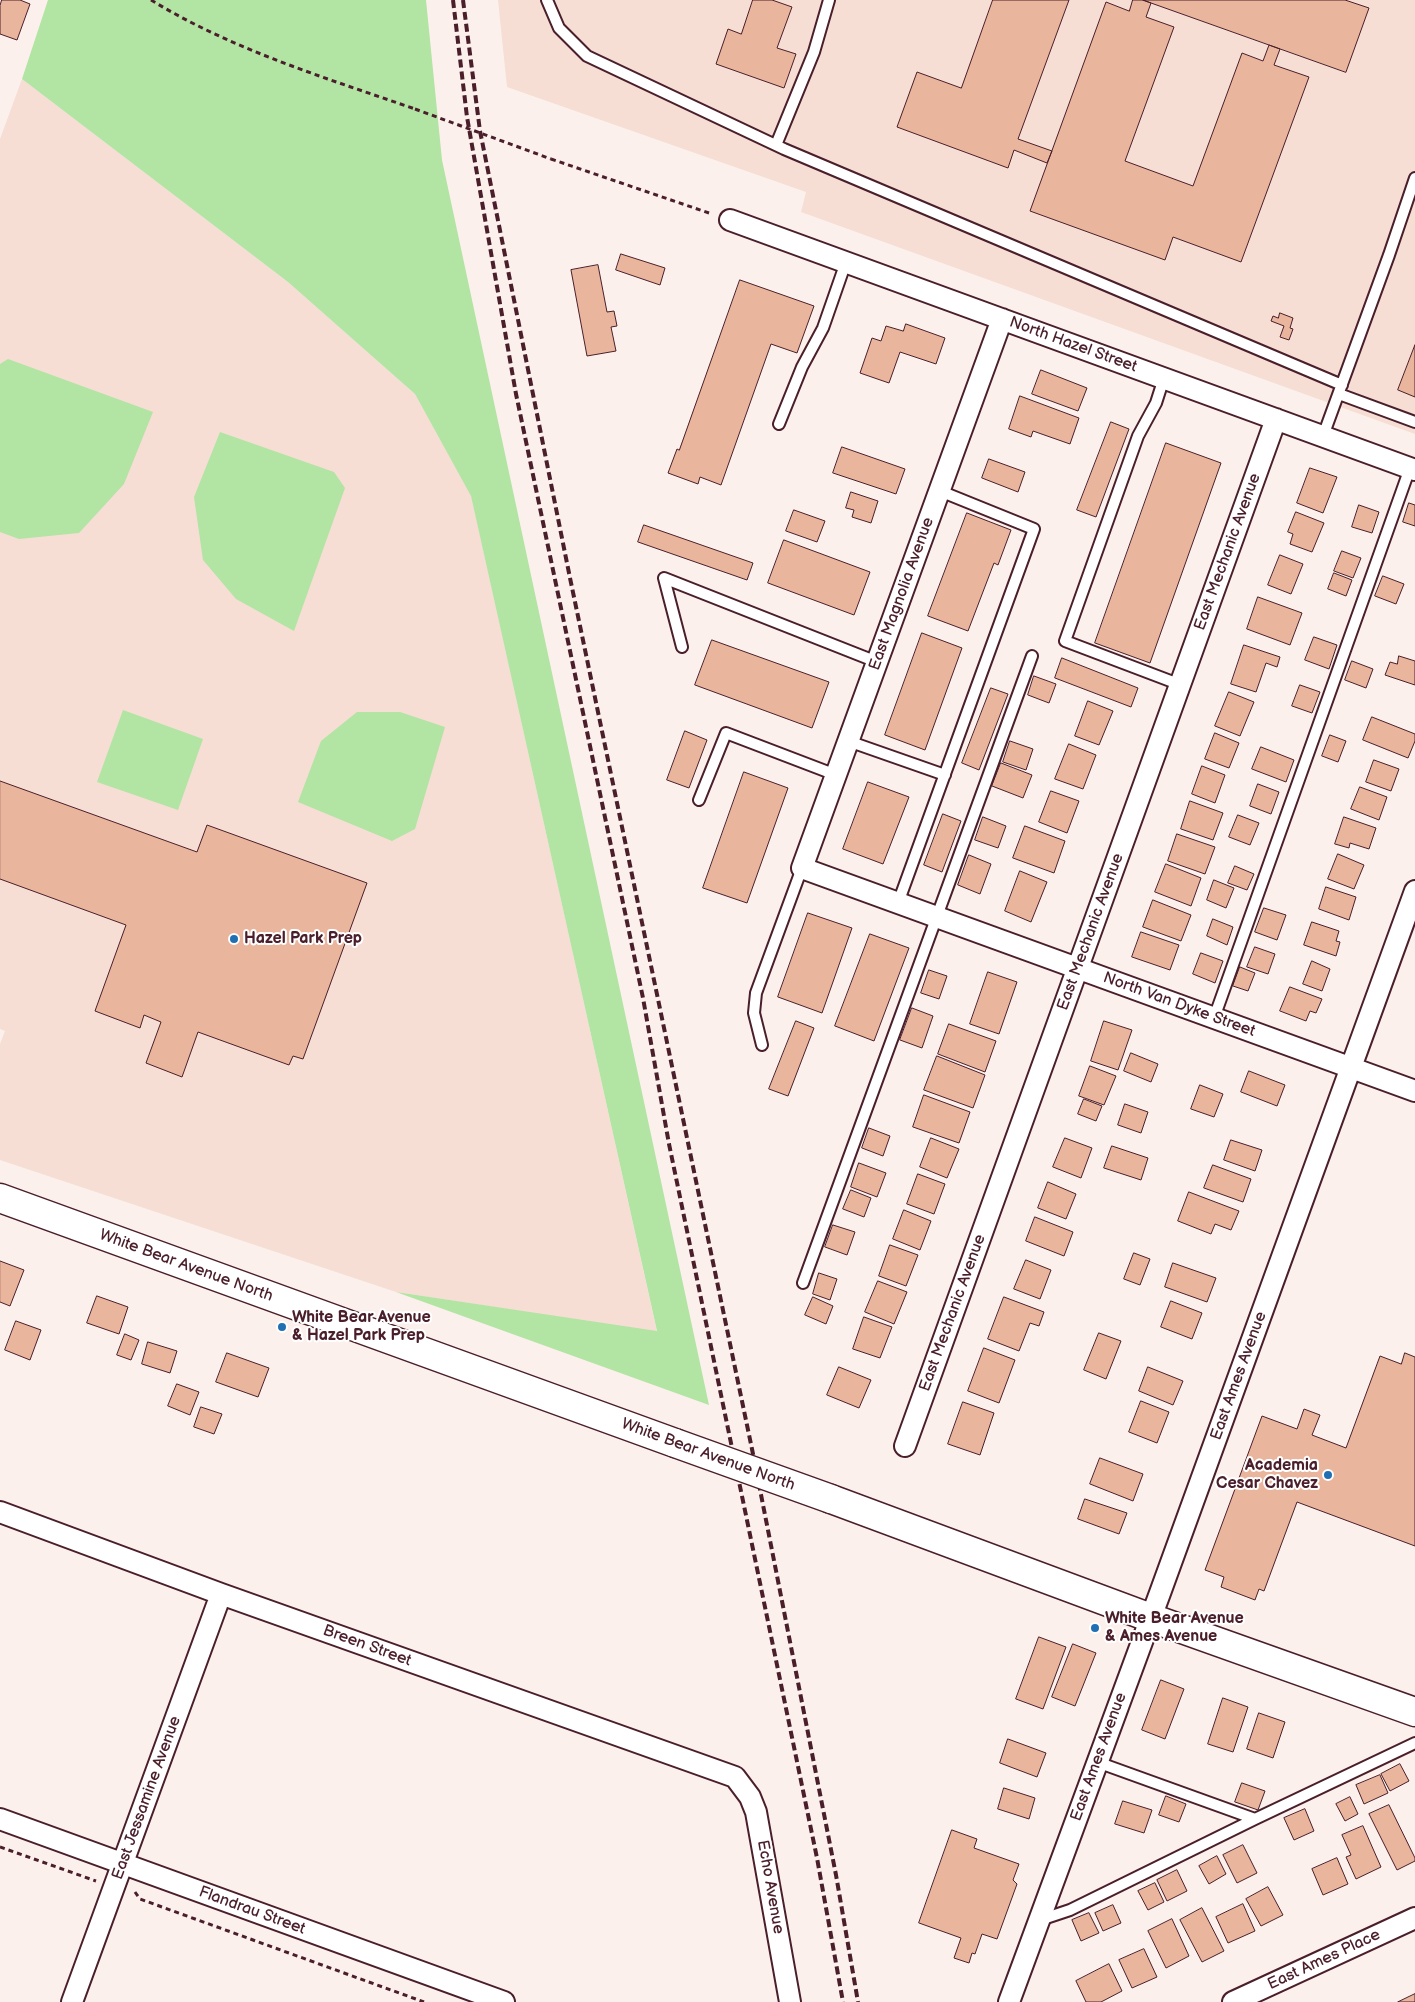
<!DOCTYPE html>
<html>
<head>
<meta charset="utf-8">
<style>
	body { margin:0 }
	canvas { display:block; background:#fbf0eb }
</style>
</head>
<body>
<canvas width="1415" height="2002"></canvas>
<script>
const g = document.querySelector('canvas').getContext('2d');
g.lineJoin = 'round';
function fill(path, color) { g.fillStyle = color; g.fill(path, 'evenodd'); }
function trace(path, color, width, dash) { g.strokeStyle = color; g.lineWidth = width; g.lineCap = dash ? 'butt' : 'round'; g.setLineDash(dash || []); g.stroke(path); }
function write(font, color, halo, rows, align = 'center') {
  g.font = font + ' "Balsamiq Sans",sans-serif'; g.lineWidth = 4; g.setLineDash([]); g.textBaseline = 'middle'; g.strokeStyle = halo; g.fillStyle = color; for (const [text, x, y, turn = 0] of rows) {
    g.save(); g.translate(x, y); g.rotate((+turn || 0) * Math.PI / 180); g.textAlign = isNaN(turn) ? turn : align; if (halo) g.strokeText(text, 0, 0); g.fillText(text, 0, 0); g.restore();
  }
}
fill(new Path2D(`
	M498,0H1415V434L801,212L806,192L507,87Z
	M22,79L288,282L415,394L471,495L657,1332L396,1292L0,1160V1044L5,1031L0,1029V139Z`), '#f6ded4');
fill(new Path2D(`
	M48,0H426L442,160L709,1405L396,1292L657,1331L471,496L415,394L288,282L22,79Z
	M8,359L153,412L124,484L79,533L19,539L0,532V364Z
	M220,432L334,472L345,488L294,631L236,599L203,560L194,497Z
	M123,710L203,739L178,810L97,782Z
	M357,712H400L445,727L415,829L392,841L298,802L321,741Z`), '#b2e4a4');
const building = new Path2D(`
	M2,0H20L30,4L17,40L0,34V6Z
	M753,0H772L792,7L777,48L796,54L784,88L716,64L728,29L741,34Z
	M993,0H1069L1018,139L1052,151L1047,163L1014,150L1008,168L897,127L917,72L961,88Z
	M1133,0H1143L1151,3L1146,17L1174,27L1125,161L1193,186L1242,53L1263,61L1269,45L1280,49L1274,65L1309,77L1241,262L1173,237L1165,260L1030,211L1106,2L1129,11Z
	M1143,0H1345L1369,8L1346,72Z
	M621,254L665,268L660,285L616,270Z
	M598,265L607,312L614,311L617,326L611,327L616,351L587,356L571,270Z
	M740,280L814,306L797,353L771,344L721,485L700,477L698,484L668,473L677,449L679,450Z
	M1280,313L1293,318L1290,328L1293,329L1289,340L1280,337L1284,326L1271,321L1273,316L1278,318Z
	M906,324L945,338L936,364L900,352L889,383L860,373L872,338L881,341L886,326L903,331Z
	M1415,345V397L1398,390Z
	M1041,370L1087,388L1078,411L1032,394Z
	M1020,396L1079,418L1070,444L1033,431L1031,437L1009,429Z
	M1111,422L1129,429L1096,517L1077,510Z
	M1166,443L1221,463L1150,663L1095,643Z
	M842,447L905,469L896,494L833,473Z
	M989,459L1025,472L1018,492L982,478Z
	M1310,468L1337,477L1323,513L1297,503Z
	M851,492L878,501L871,523L852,517L854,510L846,508Z
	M1409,503L1415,505V526L1403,522Z
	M1359,505L1379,512L1372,533L1352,527Z
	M794,510L825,521L817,542L786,531Z
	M1296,512L1324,523L1312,552L1290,544L1293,534L1288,532Z
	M967,513L1011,530L998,565L994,563L968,631L928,616Z
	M644,525L753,563L747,580L638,542Z
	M784,540L870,572L854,615L768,583Z
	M1342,551L1361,558L1353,578L1334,571Z
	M1280,555L1303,564L1291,594L1268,585Z
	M1334,573L1352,580L1346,596L1328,589Z
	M1383,576L1404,584L1396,604L1375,596Z
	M1258,597L1302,613L1290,645L1247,629Z
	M922,633L962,648L925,750L885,735Z
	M1314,637L1337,645L1329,669L1305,660Z
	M712,640L829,682L812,728L695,685Z
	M1244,645L1280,657L1277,667L1266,663L1256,692L1231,684Z
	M1399,656L1415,661V685L1385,675L1390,662L1397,664Z
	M1062,658L1138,688L1131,707L1055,678Z
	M1352,661L1373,669L1366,688L1345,680Z
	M1034,676L1056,684L1049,703L1028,695Z
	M1300,685L1320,692L1312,713L1292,706Z
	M991,688L1008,694L979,770L962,763Z
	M1229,692L1254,702L1240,736L1215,726Z
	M1088,701L1113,711L1099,745L1075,736Z
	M1372,717L1415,734V741L1408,758L1363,740Z
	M685,731L707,740L689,788L667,780Z
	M1215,733L1239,743L1229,768L1205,759Z
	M1330,735L1346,741L1338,762L1322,756Z
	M1010,741L1033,749L1026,770L1003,762Z
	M1069,744L1096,755L1083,789L1055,779Z
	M1261,747L1294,760L1286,782L1252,769Z
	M1374,760L1399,769L1391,791L1366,782Z
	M1001,763L1032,775L1023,798L992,786Z
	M1202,766L1225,775L1215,803L1192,794Z
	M744,772L788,788L747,903L703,888Z
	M0,781L197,852L207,825L367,883L303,1059L293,1056L289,1065L198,1032L182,1077L146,1063L161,1022L144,1015L140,1028L95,1011L126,925L0,879Z
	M868,782L909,797L883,864L843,849Z
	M1258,784L1279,792L1271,814L1250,806Z
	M1360,787L1387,797L1379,820L1351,809Z
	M1051,791L1079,801L1067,833L1039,822Z
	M1190,801L1223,813L1213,840L1181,829Z
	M943,814L961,821L942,872L924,865Z
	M1238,815L1259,823L1250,845L1229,837Z
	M983,817L1006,826L998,848L975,840Z
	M1344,817L1376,828L1369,849L1350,843L1349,848L1335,844Z
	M1025,826L1065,841L1054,873L1013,858Z
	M1177,834L1215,847L1205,874L1168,861Z
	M1338,854L1364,865L1354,889L1328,879Z
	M969,855L991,864L980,894L958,885Z
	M1166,864L1201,878L1191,906L1155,892Z
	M1235,866L1254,874L1247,890L1228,883Z
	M1020,871L1047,882L1031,922L1005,911Z
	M1214,880L1234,888L1226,908L1207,900Z
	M1326,887L1356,897L1349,920L1319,909Z
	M1153,900L1191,915L1181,941L1143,927Z
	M1264,908L1286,915L1277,940L1255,932Z
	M808,913L852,928L822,1013L778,997Z
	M1213,919L1233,927L1227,945L1207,936Z
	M1312,922L1339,931L1336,941L1340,942L1336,956L1304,945Z
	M1141,932L1179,945L1170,970L1132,957Z
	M870,934L909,948L874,1041L835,1026Z
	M1255,947L1275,954L1268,974L1247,967Z
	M1201,953L1223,961L1215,983L1193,974Z
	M1312,961L1330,969L1322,991L1303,984Z
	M1240,967L1255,973L1248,991L1233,986Z
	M929,970L947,976L939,999L921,993Z
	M988,972L1017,982L999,1034L970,1024Z
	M1290,987L1322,999L1316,1013L1310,1011L1306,1021L1280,1011Z
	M912,1008L933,1016L922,1048L900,1040Z
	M796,1021L814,1028L788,1096L769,1089Z
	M1104,1021L1132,1030L1118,1070L1091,1061Z
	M949,1024L996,1041L985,1072L938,1054Z
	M1131,1053L1158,1064L1151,1082L1124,1071Z
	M937,1056L985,1075L973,1108L924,1090Z
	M1090,1066L1116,1076L1104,1105L1079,1096Z
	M1249,1071L1285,1085L1277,1106L1241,1092Z
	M1200,1085L1223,1094L1214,1117L1191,1109Z
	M924,1095L970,1112L959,1143L913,1127Z
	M1084,1099L1102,1106L1096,1121L1078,1114Z
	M1125,1104L1148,1112L1141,1133L1118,1125Z
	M869,1128L890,1136L883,1156L862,1148Z
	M931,1138L959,1149L947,1178L920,1167Z
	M1065,1138L1092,1148L1081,1178L1053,1167Z
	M1231,1140L1262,1150L1255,1171L1224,1160Z
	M1112,1146L1148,1158L1141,1180L1104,1168Z
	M859,1163L886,1173L877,1197L851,1187Z
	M1213,1165L1251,1179L1243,1202L1204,1188Z
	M918,1174L945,1184L934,1214L907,1204Z
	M1048,1182L1076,1194L1066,1219L1038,1208Z
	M851,1190L871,1198L864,1217L843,1209Z
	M1189,1192L1239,1211L1231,1230L1215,1224L1211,1234L1178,1221Z
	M904,1210L931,1221L920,1250L893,1239Z
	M1035,1217L1073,1232L1064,1256L1026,1241Z
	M833,1225L855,1232L847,1255L825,1247Z
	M890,1245L918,1255L906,1286L879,1276Z
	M1134,1253L1150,1259L1140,1285L1124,1279Z
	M1026,1260L1051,1270L1040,1299L1014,1289Z
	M0,1261L24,1270L10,1306L0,1302Z
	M1173,1263L1216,1278L1207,1302L1165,1287Z
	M819,1273L837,1279L830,1300L813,1294Z
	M878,1281L907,1292L894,1324L865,1312Z
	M97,1296L128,1307L119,1334L87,1323Z
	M813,1297L833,1306L826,1324L805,1315Z
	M1004,1297L1044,1312L1039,1326L1030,1323L1019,1351L988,1339Z
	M1171,1301L1202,1313L1192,1339L1161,1327Z
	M864,1317L892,1327L880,1358L853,1349Z
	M16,1321L41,1330L30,1360L5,1350Z
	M1099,1333L1121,1341L1106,1379L1084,1370Z
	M125,1334L139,1340L131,1360L117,1355Z
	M148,1342L177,1351L170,1373L142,1364Z
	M984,1348L1015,1360L999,1403L968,1391Z
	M227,1353L269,1368L258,1397L216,1382Z
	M1405,1353L1415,1357V1546L1297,1502L1264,1591L1259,1589L1255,1600L1221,1587L1224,1577L1205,1570L1262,1416L1297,1429L1304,1409L1320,1415L1312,1435L1346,1448L1380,1356L1401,1364Z
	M839,1367L871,1380L859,1408L827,1395Z
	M1148,1367L1183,1381L1173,1405L1139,1391Z
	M177,1384L199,1392L190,1415L168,1406Z
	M1141,1401L1169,1412L1157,1443L1129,1432Z
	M963,1402L994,1413L980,1455L948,1444Z
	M201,1407L222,1414L214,1434L194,1427Z
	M1100,1458L1143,1474L1133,1501L1090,1484Z
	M1085,1499L1127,1513L1119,1534L1078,1519Z
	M1039,1637L1066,1647L1043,1709L1016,1699Z
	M1073,1644L1096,1653L1075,1706L1052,1697Z
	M1161,1680L1184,1689L1165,1739L1142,1730Z
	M1223,1698L1248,1707L1233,1752L1208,1744Z
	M1259,1713L1285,1722L1273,1758L1247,1749Z
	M1008,1739L1046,1753L1037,1777L1000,1763Z
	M1400,1764L1409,1781L1390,1791L1381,1774Z
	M1380,1775L1388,1793L1364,1804L1356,1785Z
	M1242,1783L1265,1791L1258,1810L1235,1802Z
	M1004,1788L1035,1798L1029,1819L998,1809Z
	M1166,1796L1186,1804L1179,1822L1159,1815Z
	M1350,1797L1358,1814L1345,1821L1336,1804Z
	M1123,1801L1152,1810L1144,1833L1115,1824Z
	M1389,1805L1415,1858V1861L1397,1870L1369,1814Z
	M1305,1809L1314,1831L1294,1840L1284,1818Z
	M1363,1826L1381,1867L1356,1879L1346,1857L1351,1855L1342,1835Z
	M952,1830L977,1839L974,1848L1019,1864L1013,1880L1017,1884L997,1939L982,1934L975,1954L972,1953L969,1963L954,1958L961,1938L919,1923Z
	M1243,1845L1257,1873L1237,1883L1223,1855Z
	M1217,1856L1226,1874L1209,1884L1199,1866Z
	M1337,1858L1348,1884L1323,1895L1312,1869Z
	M1177,1870L1187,1891L1167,1901L1157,1880Z
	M1155,1883L1164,1902L1148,1910L1138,1891Z
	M1268,1887L1283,1915L1261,1926L1246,1899Z
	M1243,1904L1255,1931L1228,1943L1216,1917Z
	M1113,1905L1121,1923L1103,1931L1095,1913Z
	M1202,1908L1224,1951L1202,1962L1180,1920Z
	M1089,1913L1099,1933L1081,1941L1072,1920Z
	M1172,1919L1189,1956L1166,1968L1148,1931Z
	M1144,1949L1157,1977L1132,1988L1119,1960Z
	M1109,1964L1122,1991L1101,2002H1086L1076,1981Z
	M1415,1994V2002H1398Z`);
fill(building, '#eab59d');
trace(building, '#4a1f2b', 1);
const service = new Path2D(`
	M547,0L559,28L587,56L784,149L1342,385
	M776,145L814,52L829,0
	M1164,378L1156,403L1138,436L1065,641L1181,685
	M1339,394L1415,422
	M779,424L802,367L823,328L846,262
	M1323,436L1389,255L1415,178
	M682,647L664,578L877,662
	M848,741L945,775
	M699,800L726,733L836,775
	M898,903L1034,529L940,491
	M1214,1018L1410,468
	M762,1045L754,1013L756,993L802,868
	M803,1283L1032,656
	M1097,1762L1255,1819
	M1040,1920L1070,1910L1255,1819L1415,1743`);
const minor = new Path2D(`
	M730,220L1415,470
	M1002,319L802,868L1415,1091
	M905,1446L1276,419
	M0,1512L221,1594L735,1777L750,1797L756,1812L790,2002
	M0,1819L504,2002
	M72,2002L221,1594
	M1009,2002L1160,1593L1415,891
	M1233,2002L1415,1918`);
const secondary = new Path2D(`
	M0,1198L675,1443
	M831,1499L1151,1618L1415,1712`);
trace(service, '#4a1f2b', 14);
trace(minor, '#4a1f2b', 24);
trace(secondary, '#4a1f2b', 31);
trace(new Path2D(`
	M151,0C233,50 326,78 415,109
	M551,159L712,214
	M0,1847L96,1881
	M135,1892L140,1899L424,2002`), '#4a1f2b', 3, [5, 4]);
trace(service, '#fff', 10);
trace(minor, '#fff', 20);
trace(secondary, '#fff', 28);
trace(new Path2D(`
	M453,0L467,117L516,394L643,998L669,1144L817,1858L843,2002
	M463,0L480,131L570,578L752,1449L836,1875L858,2002`), '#4a1f2b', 4, [8, 4]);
const secondaryBridge = new Path2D(`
	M675,1443L831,1499`);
trace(secondaryBridge, '#4a1f2b', 31, []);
trace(new Path2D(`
	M415,109L551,159`), '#4a1f2b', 3, [5, 4]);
trace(secondaryBridge, '#fff', 28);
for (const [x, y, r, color] of [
	[234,939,5,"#1f6fb2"],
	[282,1327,5,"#1f6fb2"],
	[1328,1475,5,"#1f6fb2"],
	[1095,1628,5,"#1f6fb2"]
]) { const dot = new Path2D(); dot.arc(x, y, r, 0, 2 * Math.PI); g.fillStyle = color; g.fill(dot); trace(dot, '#fff', 2); }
write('16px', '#4a1f2b', '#fff', [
	["North Hazel Street",1073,345,20],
	["East Mechanic Avenue",1228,552,-70],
	["East Magnolia Avenue",902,594,-70],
	["East Mechanic Avenue",1091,932,-70],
	["North Van Dyke Street",1179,1005,20],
	["White Bear Avenue North",186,1266,20],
	["East Mechanic Avenue",953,1313,-70],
	["East Ames Avenue",1239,1376,-70],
	["White Bear Avenue North",708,1455,20],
	["Breen Street",367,1646,20],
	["East Ames Avenue",1099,1757,-70],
	["East Jessamine Avenue",147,1798,-70],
	["Echo Avenue",770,1887,80],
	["Flandrau Street",252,1911,20],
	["East Ames Place",1324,1960,-25]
]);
write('bold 16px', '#4a1f2b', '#fff', [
	["Hazel Park Prep",244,939],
	["White Bear Avenue",292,1318],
	["& Hazel Park Prep",292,1336],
	["Academia",1318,1466,"right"],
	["Cesar Chavez",1318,1484,"right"],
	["White Bear Avenue",1105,1619],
	["& Ames Avenue",1105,1637]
], 'left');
</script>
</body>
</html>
